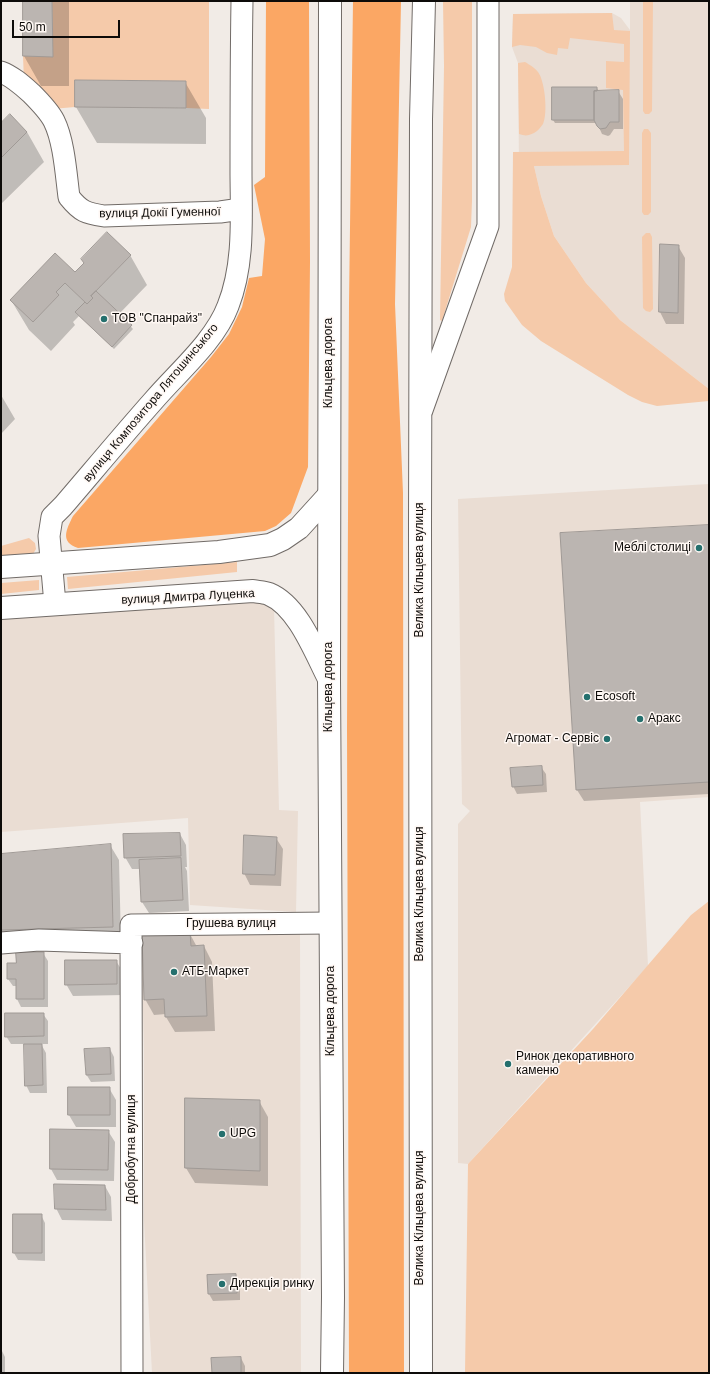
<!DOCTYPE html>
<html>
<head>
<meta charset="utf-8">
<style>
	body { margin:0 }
	#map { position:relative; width:710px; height:1374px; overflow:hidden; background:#f1ebe6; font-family:Arial,sans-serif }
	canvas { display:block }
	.frame { position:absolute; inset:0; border:2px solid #0d0b09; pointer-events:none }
	.scale { position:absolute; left:12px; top:20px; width:108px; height:18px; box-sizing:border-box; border:2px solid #0d0b09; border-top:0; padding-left:5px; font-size:12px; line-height:14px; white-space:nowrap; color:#0d0b09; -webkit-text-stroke:3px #fff8f4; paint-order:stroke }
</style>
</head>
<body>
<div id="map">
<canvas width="710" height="1374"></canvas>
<div class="frame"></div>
<div class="scale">50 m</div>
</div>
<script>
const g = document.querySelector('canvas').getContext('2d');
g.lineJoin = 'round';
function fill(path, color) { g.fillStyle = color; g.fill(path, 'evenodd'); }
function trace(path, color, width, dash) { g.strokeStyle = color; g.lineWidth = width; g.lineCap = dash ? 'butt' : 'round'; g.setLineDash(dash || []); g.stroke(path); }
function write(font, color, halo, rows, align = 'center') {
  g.font = font + ' Arial,sans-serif'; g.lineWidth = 3; g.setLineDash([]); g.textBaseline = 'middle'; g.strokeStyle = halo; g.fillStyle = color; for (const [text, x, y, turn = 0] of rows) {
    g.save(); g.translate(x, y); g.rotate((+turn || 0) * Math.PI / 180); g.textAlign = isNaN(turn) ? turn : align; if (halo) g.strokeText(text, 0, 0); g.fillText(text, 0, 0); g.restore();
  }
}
fill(new Path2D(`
	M630,1H709V389L620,320L586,283L554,236L541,196L534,166H519L518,63L512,47L513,14L612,13L621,18L630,30Z
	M709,484V797L640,802L648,966L468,1164L458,1163V824L470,811L462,804L458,499Z
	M261,599L274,608L279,810L298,811L296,912L190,905L188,818L1,832V619Z
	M141,930H300L301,1373H152L144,1221V1049Z`), '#eaddd3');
fill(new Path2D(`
	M52,1H209V109L186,108V81L75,80V107L52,109L24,81L23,56H53Z
	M443,1H472V201L471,227L442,321L440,320L444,66Z
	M643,1H653L652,111L649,114H645L643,111Z
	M612,13L614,30L630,31L629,165L534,166L541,196L554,236L586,283L620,320L709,389V401L657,406L642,402L628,395L541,341L522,325L505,301L504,294L512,267L513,152L624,151L623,90L606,88V61L624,62V44L570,38L568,49L558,48L557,55L547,53L536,47L520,45L512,47L513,14Z
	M525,62C530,65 534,67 538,72C545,81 548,113 543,124C540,128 538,131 534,133C528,136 525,136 519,134L518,63Z
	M644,129H648L651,133V212L648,215H644L642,212V133Z
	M646,233H650L652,237L653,309L650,312L646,311L643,308L642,237Z
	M29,538L35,543L36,549L33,554L1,557V546Z
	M237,562V572L68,589L67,577Z
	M39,580V590L1,594V583Z
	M709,901V1373H465L468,1164L593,1029L691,915Z`), '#f5caaa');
fill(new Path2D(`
	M266,1H309L310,262L308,467L291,513L276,526L265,531L78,548C60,542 66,530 73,516L211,357L229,334L242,307L249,278L262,276L265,239L254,185L265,177Z
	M353,1H401L395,304L403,493L404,1373H349L347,728L349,303Z`), '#fba764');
fill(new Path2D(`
	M24,1H69V86H41L24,56Z
	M185,82L206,118V144L97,143L76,107Z
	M553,88H597L599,92L618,91L623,99V129H614L610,135L608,136L602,134L597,123H555L553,120Z
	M1,124L27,132L44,162L1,204Z
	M678,246L685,258L684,324H666L660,312Z
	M130,255L147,285L119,314L133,329L114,349L79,316L73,322L75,325L51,351L29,330L11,300L75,274Z
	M1,395L15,419L1,434Z
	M709,526V794L584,801L577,790Z
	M541,767L546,774L547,792L517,794L513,786Z
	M180,834L186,845L187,867H185L187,871L189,911L149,913L142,902L141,869H132L125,857Z
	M276,838L283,849L281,886L250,885L244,873Z
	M110,845L119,860L121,942L1,946V854Z
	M190,934L197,947L204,946L212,962L215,1031L175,1032L166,1017V1014L154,1015L145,999Z
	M43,953L48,961V1007H21L17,999V986H13L8,979L17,964Z
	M116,961L123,972L124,995L73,996L66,984Z
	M43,1014L48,1021V1044H41L46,1053L47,1093H30L26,1085L25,1044H11L6,1036Z
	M110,1049L114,1057L115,1081L91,1082L86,1074Z
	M69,1088H109L116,1100V1127H76L69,1115Z
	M259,1101L268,1117V1186L195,1183L186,1168Z
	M108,1131L115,1142L114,1181L57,1180L51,1169Z
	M105,1186L111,1197L112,1221L62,1220L56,1208Z
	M41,1215L45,1223V1261L18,1260L14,1253Z
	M235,1275L240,1282V1300L213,1301L209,1294Z
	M1,1349L5,1357V1373H1Z
	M241,1358L245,1366V1373H213Z`), '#0003');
const building = new Path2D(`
	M23,1H52L53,57L23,56Z
	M75,80L186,81V108L75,107Z
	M552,87H597V91H594V120H552Z
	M619,90V122H610L606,128L600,129L597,126L594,120V91Z
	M10,114L27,132L1,158V123Z
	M107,232L131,255L91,296L93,298L87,304L65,283L56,292L59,295L33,322L10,300L55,253L75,272L84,263L81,259Z
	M660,244L679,245L678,313L659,312Z
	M96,291L132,325L112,347L75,312L85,302L87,304L93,298L91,296Z
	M709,525V782L576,790L560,533Z
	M542,766L543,785L512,787L510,768Z
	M180,833L181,856L124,858L123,834Z
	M244,835L277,837L275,875L243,874Z
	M111,844L113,927L1,930V854Z
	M181,858L183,900L141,902L139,860Z
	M190,932L191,946L204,945L207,1016L165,1017L164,999L144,1000L142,934Z
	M16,952H44V999H16V979H7V963H16Z
	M65,960H117V984L65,985Z
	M5,1013H44V1036L5,1037Z
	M24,1044H42L43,1085L25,1086Z
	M110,1048L111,1074L86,1075L84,1049Z
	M68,1087H110V1115H68Z
	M185,1098L260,1100V1171L185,1168Z
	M50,1129L109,1130L108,1170L50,1169Z
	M54,1184L105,1185L106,1210L55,1209Z
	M13,1214H42V1253H13Z
	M236,1274L237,1293L208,1294L207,1275Z
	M241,1357V1373H212L211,1358Z`);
fill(building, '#bbb5b1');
trace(building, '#a09a96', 1);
const minor = new Path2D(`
	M1,72C12,76 22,85 31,93C39,101 49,111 54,121C64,141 66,174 69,197C81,212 86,213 104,216L220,212L241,209
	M422,410L488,226V1
	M55,604L49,536L52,517L63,506C93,471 123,435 154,400C178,372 215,341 228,306C245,263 241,215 241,171C241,114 241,58 242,1
	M1,943L39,940L132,943
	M132,1373L131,925L330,923`);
const major = new Path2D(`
	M1,567L219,552L270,545L283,539L299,528L329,495
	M1,608L253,591C258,592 264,592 269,594C298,606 315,652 329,679`);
const highway = new Path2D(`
	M330,1L329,679L333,1297L332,1373
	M421,1373L420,524L421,119L424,1`);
trace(minor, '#716b67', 23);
trace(major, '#716b67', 24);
trace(highway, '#716b67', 24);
trace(minor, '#fff', 21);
trace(major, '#fff', 22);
trace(highway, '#fff', 22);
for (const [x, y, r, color] of [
	[104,319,4,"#25706e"],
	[699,548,4,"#25706e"],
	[587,697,4,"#25706e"],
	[640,719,4,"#25706e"],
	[607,739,4,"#25706e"],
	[174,972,4,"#25706e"],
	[508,1064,4,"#25706e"],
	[222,1134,4,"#25706e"],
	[222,1284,4,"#25706e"]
]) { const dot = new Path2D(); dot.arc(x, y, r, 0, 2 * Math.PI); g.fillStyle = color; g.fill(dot); trace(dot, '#fff8f4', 1.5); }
write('12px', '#0d0b09', '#fff8f4', [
	["вулиця Докії Гуменної",160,213,-1],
	["Кільцева дорога",329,363,-90],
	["вулиця Композитора Лятошинського",151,403,-50],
	["Велика Кільцева вулиця",420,570,-90],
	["вулиця Дмитра Луценка",188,597,-3],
	["Кільцева дорога",329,687,-90],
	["Велика Кільцева вулиця",420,894,-90],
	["Грушева вулиця",231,924],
	["Кільцева дорога",331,1011,-90],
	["Добробутна вулиця",132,1149,-90],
	["Велика Кільцева вулиця",420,1218,-90]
]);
write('12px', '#0d0b09', '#fff8f4', [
	["ТОВ \"Спанрайз\"",112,319],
	["Меблі столиці",691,548,"right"],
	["Ecosoft",595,697],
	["Аракс",648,719],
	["Агромат - Сервіс",599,739,"right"],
	["АТБ-Маркет",182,972],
	["Ринок декоративного",516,1057],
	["каменю",516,1071],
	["UPG",230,1134],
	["Дирекція ринку",230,1284]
], 'left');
</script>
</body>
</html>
